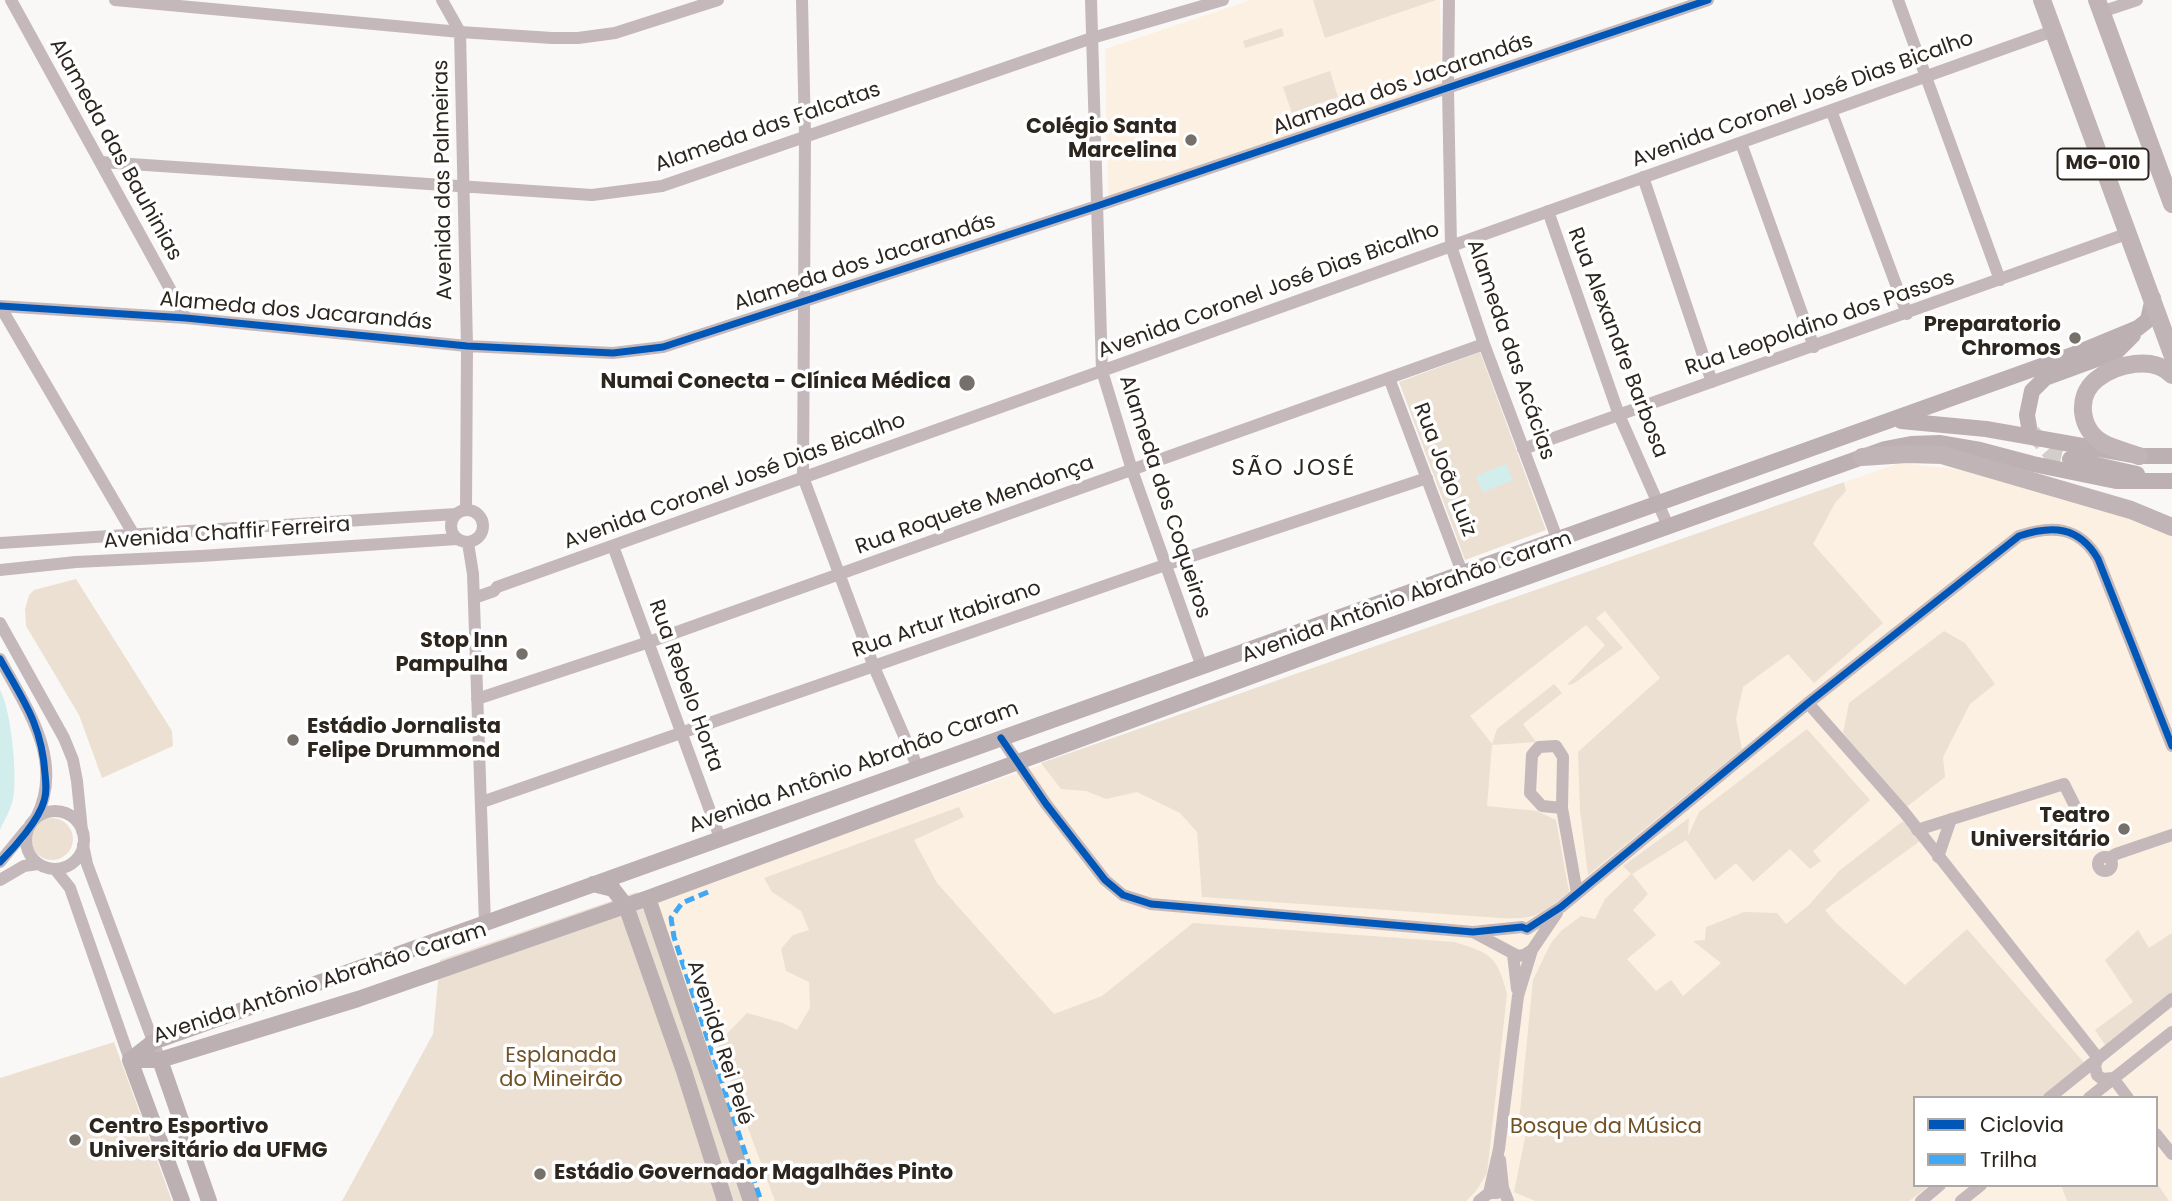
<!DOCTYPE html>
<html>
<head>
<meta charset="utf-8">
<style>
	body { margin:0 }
	#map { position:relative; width:2172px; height:1201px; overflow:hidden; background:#faf8f6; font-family:Poppins,sans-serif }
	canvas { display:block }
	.legend { position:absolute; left:1913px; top:1096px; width:245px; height:91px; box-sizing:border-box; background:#fff; border:2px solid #aba8a5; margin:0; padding:9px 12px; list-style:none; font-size:21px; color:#2d261e }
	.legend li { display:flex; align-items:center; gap:14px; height:35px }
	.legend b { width:35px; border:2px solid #aba8a5 }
</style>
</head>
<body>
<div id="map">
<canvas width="2172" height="1201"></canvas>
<ul class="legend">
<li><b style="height:9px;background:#0057b8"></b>Ciclovia</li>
<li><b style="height:9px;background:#3fa9f5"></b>Trilha</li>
</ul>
</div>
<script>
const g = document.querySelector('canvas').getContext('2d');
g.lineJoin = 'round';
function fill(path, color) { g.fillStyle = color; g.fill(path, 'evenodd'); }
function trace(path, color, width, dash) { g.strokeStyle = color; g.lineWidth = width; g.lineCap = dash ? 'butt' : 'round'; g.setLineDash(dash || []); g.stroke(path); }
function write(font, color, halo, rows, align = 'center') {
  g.font = font + ' Poppins,sans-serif'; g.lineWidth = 7; g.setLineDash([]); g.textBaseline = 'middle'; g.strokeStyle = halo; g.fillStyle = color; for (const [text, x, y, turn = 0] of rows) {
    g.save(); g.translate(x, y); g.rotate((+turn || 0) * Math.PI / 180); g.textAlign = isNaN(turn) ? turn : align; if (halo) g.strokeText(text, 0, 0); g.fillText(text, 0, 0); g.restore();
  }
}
fill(new Path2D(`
	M1251,0H1440L1442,84L1108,197L1105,49Z
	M1899,463L1957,469L2027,486L2172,532V1201H757L656,900ZM1915,1098H2156V1185H1915Z`), '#fcf0e2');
fill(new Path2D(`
	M1313,0H1436L1325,38Z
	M1282,28L1284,36L1245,48L1243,41Z
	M1330,71L1338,97L1292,113L1283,87Z
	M1480,352L1546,530L1465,560L1399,382Z
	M1844,482L1846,491L1835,503L1813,544L1883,623L1814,683L1788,654L1743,687L1736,719L1742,749L1588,875L1580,810L1578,752L1660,678L1605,611L1596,618L1623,648L1573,684L1567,685L1605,645L1586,625L1470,716L1492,744L1497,729L1554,684L1562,693L1523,724L1536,742L1492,745L1487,806L1537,811L1556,820L1569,892C1541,914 1537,920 1500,918L1202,897L1197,832L1180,813L1137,792L1106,799L1086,791L1061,789L1041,763Z
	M76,579L172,731L173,746L102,778L79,715L26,626L25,609L29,595L34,590Z
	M1944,631L1965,643L1995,684L1970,704L1943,757L1945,777L1904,809L1843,733L1849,703Z
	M1807,729L1870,800L1813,851L1821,861L1810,869L1790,849L1753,882L1736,863L1715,880L1686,840L1632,874L1648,894L1633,910L1656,935L1627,959L1656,991L1671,980L1683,996L1721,963L1693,941L1705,940L1706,927L1744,912L1777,913L1786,924L1809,905L1839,871L1903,821L1920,841L1825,910L1835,922L1905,985L1967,929L2087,1066L2045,1098H1915V1185H1930L1909,1201H1535L1514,1192L1527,1128L1519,1121L1533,980L1551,943L1561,931L1581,916L1595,919L1605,899L1631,874L1623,866L1689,818L1688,836L1699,812Z
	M959,807L964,817L914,840L937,883L1054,1014L1102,996L1193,923L1454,942C1491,953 1497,956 1507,994L1487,1173L1476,1191L1466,1201H775L717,1044L747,1013L783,1023L797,1030L810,1008L809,982L786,971L781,949L793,935L809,930L801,911L772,892L764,878Z
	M31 839a21 21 0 1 1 42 0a21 21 0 1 1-42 0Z
	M637,892L747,1201H342L433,1034L440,960Z
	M2138,930L2149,948L2172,933V993L2105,1045L2095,1030L2133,1002L2105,960Z
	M114,1042L172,1201H0V1078Z
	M2156,1182L2169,1201H2067L2061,1185H2156Z`), '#ece0d3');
fill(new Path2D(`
	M1506,464L1513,480L1483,492L1476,476Z
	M0,690C11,708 18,778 13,799C11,810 4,820 0,830Z`), '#d1eeed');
trace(new Path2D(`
	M2032,432L2052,455L2070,459`), '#d1cecb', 16, [16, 8]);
trace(new Path2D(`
	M11,0L186,318
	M115,0L460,32L552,38H578L615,33L718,0
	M442,0L460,32L467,346L466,510
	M802,0L805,136L803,477L874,667L918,768
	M1091,0L1102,371L1132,470L1202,667
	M1449,0L1448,88L1451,246L1484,344L1558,541
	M1898,0L2000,280
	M2101,12L2137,0
	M1831,110L1907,314
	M1741,143L1814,347
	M101,162L592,195L662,186L1092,38L1223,0
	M1643,177L1712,382
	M1548,211L1619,415L1668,526
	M0,306L186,318L467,346L613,353L663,347L1097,206L1708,0
	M0,306L134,535
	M1389,378L1463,575
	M1523,449L2129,233
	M451 526a16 16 0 1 1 32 0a16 16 0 1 1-32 0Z
	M0,543L456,514
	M468,543L473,574L485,924
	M613,546L720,838
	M0,570L76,562L201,556L457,539
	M474,598L494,591L497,587L2053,31
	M0,623L64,738L73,760L77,781L82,831
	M0,659C27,709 65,761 36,818
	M477,699L649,642L1484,344
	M1808,703L1904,812L2098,1058
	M1001,738L1046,804L1105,880L1123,895L1151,904L1473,932L1522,927L1527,929L1561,907L1808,703L2019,536C2052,525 2079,526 2098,559L2172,746
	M482,802L1165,565L1427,478
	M1562,808L1542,806L1530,793L1532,755L1539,747L1556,746L1563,757L1562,808L1577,893
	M26 840a29 29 0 1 1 58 0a29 29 0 1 1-58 0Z
	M1917,830L2064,784L2077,810
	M83,845L87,864L160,1060
	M2098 864a7 7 0 1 1 14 0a7 7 0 1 1-14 0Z
	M1938,857L1951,819
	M2109,858L2116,854L2172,835
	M0,862L27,829
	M55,869L70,888L130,1060
	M0,880L24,866L38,864
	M1473,932L1518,956L1524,955L1532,950
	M1513,954L1517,989
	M2098,1058L2095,1066L2097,1075L2102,1079L2113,1078
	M2113,1078L2128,1098
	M2049,1098L2172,999
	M2089,1098L2172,1032
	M2156,1134L2172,1154
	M1500,1160L1503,1188L1508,1201
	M1489,1193L1499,1149L1518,996L1532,950L1557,913
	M1479,1201L1489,1193H1497
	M1921,1201L1940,1185
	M1961,1201L1981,1185`), '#c4b8bb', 12);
trace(new Path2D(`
	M1901,421L1986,429L2139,456H2172
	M2029,427L2027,415L2032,391L2045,378L2116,352L2133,335
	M2070,459L2137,474
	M593,884L613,889L626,906L684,1071L725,1201
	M648,898L751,1201
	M130,1060L153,1042L2075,354L2138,328L2148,320L2153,298
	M130,1060H160L358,999L648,898L1339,644L1885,449L1911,444L1939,443L1980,450L2033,464L2116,481H2172
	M130,1060L182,1201
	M160,1060L209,1201`), '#bcb0b2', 16);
trace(new Path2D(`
	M2042,0L2172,354
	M2097,0L2172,204
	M2139,456C2128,452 2114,449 2103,443C2080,430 2075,396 2097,379C2116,364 2154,355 2172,375
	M1862,457L1907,454L1942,455L2131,510L2172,527`), '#c0b4b6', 18);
trace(new Path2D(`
	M708,892L682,903L671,918L674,937L761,1201`), '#3fa9f5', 5, [10, 5]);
trace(new Path2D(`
	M0,306L186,318L467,346L613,353L663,347L1097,206L1708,0
	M0,659C23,700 42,725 45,774C46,783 47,792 44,801C39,820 14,848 0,862
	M1001,738L1046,804L1105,880L1123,895L1151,904L1473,932L1522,927L1527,929L1561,907L1808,703L2019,536C2052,525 2079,526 2098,559L2172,746`), '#0057b8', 7);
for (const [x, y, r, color] of [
	[1191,140,7,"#75706a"],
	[2075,338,7,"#75706a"],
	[967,383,9,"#75706a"],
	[522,654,7,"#75706a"],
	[293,740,7,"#75706a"],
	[2124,829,7,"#75706a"],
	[75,1140,7,"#75706a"],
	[540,1174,7,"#75706a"]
]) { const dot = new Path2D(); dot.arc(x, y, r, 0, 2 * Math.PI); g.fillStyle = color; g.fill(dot); trace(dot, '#fff', 2.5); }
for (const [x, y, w] of [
	[2103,164,91]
]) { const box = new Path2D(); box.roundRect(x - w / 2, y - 15.5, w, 31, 5); g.fillStyle = '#fff'; g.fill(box); trace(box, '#2d261e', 2); }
write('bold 19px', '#2d261e', null, [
	["MG-010",2103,164]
]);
write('21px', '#2d261e', '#fff', [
	["Alameda dos Jacarandás",1403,85,-19],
	["Avenida Coronel José Dias Bicalho",1803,100,-20],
	["Alameda das Falcatas",768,128,-19],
	["Alameda das Bauhinias",115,150,61],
	["Avenida das Palmeiras",444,180,-91],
	["Alameda dos Jacarandás",865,263,-18],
	["Avenida Coronel José Dias Bicalho",1269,291,-20],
	["Alameda dos Jacarandás",296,312,5],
	["Rua Leopoldino dos Passos",1820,324,-19],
	["Rua Alexandre Barbosa",1617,343,69],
	["Alameda das Acácias",1510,350,71],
	["Rua João Luiz",1444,470,69],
	["Avenida Coronel José Dias Bicalho",735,482,-20],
	["Alameda dos Coqueiros",1164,497,72],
	["Rua Roquete Mendonça",975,506,-20],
	["Avenida Chaffir Ferreira",227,534,-4],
	["Avenida Antônio Abrahão Caram",1407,598,-20],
	["Rua Artur Itabirano",947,620,-19],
	["Rua Rebelo Horta",685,686,70],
	["Avenida Antônio Abrahão Caram",854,768,-20],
	["Avenida Antônio Abrahão Caram",320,984,-18],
	["Avenida Rei Pelé",719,1043,72]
]);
write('bold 21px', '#2d261e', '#fff', [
	["Colégio Santa",1177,128],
	["Marcelina",1177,152],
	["Preparatorio",2061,326],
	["Chromos",2061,350],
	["Numai Conecta - Clínica Médica",951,383],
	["Stop Inn",508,642],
	["Pampulha",508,666],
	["Estádio Jornalista",307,728,"left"],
	["Felipe Drummond",307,752,"left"],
	["Teatro",2110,817],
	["Universitário",2110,841],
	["Centro Esportivo",89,1128,"left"],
	["Universitário da UFMG",89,1152,"left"],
	["Estádio Governador Magalhães Pinto",554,1174,"left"]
], 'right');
write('21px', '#715126', '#fff', [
	["Esplanada",561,1057],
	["do Mineirão",561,1081],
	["Bosque da Música",1606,1128]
]);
g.letterSpacing = '2px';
write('23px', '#2d261e', '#fff', [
	["SÃO JOSÉ",1294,469]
]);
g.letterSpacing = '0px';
</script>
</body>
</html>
